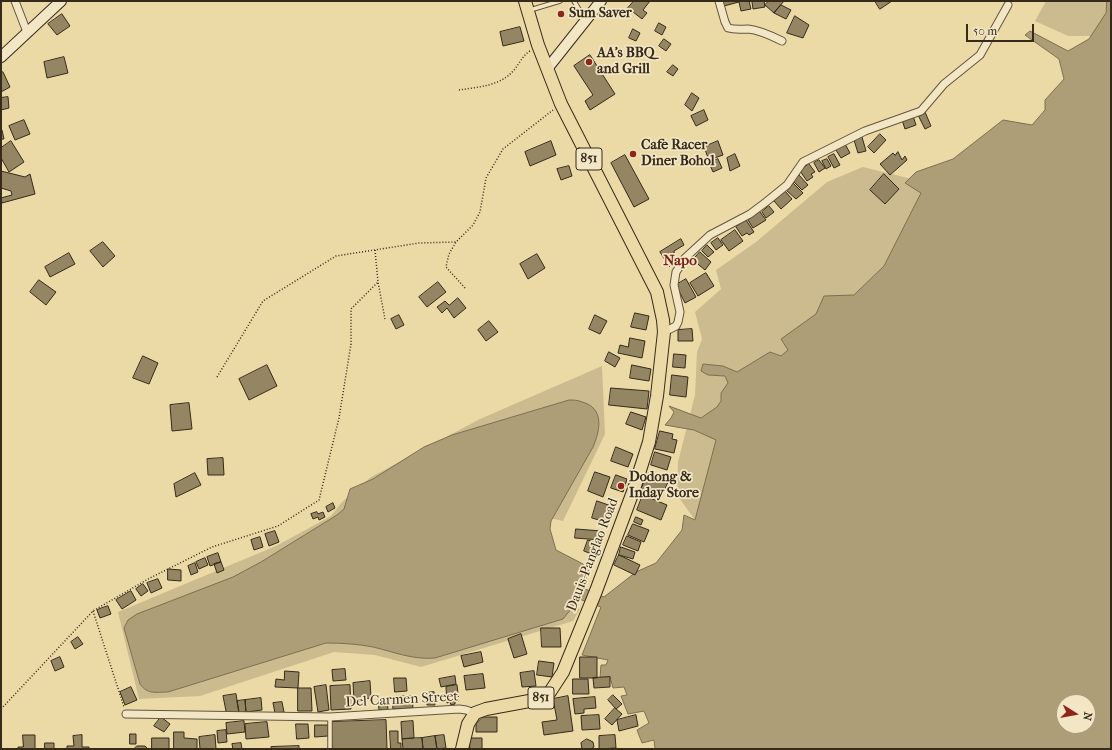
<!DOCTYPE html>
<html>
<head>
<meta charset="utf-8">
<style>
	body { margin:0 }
	#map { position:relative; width:1112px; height:750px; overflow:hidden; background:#ebd9a6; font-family:"IM FELL French Canon",serif }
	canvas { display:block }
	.frame { position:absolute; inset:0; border:2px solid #362a1b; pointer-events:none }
	.north { position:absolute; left:1056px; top:694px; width:40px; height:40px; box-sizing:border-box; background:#f2e6c5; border:1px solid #a79b81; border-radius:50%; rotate:101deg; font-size:11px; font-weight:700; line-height:16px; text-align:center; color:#362a1b }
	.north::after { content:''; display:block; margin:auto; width:14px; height:18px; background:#8f2418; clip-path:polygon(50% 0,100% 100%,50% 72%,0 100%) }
	.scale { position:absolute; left:966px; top:24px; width:68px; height:18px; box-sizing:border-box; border:2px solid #362a1b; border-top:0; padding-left:5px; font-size:12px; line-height:14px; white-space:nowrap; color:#362a1b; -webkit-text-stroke:3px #f2e6c5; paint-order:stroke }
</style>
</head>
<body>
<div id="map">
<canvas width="1112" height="750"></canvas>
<div class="frame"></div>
<div class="north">N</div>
<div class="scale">50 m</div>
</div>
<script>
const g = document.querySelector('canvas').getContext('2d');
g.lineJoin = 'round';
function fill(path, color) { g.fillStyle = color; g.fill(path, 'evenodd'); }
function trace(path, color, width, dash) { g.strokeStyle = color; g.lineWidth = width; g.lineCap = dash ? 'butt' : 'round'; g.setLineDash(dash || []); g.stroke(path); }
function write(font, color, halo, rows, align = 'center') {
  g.font = font + ' "IM FELL French Canon",serif'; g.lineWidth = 3.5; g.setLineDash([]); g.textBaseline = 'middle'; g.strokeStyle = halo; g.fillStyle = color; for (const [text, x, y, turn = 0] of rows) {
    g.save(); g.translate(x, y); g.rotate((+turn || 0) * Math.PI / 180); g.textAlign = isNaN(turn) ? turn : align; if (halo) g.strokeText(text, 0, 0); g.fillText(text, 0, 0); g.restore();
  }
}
fill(new Path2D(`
	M1046,1H1111L1107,36H1068L1035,21Z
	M863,167L916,180L927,201L922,221L695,520L677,495L678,462L695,395L697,352L702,339L695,312L721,289L716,270L756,242L827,182Z
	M602,366L605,434L563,521L485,503L568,604L580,609L573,621L421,667L375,655L334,652L200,696L139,699L118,612L276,546L331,516L342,502L371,477L480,419Z`), '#ccbb8e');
const water = new Path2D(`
	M1107,1H1111V749H655L654,740L642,743L637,730L649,723L644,711L628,714L621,696L627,695L624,687L613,688L610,677L600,678L601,665H606L608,660L582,655L601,607L579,599L563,619L435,658C413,660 394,652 373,647C358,644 342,643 326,643L168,692C156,692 148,695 140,684L124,628L128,620L137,614L233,577L261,562L337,515L344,509L350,489L373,479L424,447L452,435L569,400C573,400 578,400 582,402C605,408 600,431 593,447L551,521L550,529L556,550L583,564L589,571L583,588L604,597L636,572L656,563L682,530L684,515L695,520L716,440L694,430L665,425L671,418L674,412L669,406L701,418L717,407L721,401V393L728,383L725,376L708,375L701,371L703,364L723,366L737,372L770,352L781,356L788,350L781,339L816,314L824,296L854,295L884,266L921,193L905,183L916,172L953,159L1003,120L1032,125L1045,110V100L1064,79L1059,59L1025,35L1030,31L1068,51L1089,39L1106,13ZM1064,702H1088V726H1064Z`);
fill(water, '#ad9e77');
trace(water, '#7d7052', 1);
const building = new Path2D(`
	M634,1H650L643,10L647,13L642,19L628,8Z
	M723,1H749L751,9L741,11L739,2L724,6Z
	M755,1H764L765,7L753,9L752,2Z
	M769,1H784L774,13L765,5Z
	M875,1H892L880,9Z
	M781,5L791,10L786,19L774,13Z
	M62,14L70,26L57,35L48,24Z
	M795,16L809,25L803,38L787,33Z
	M659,23L666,27L662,35L655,31Z
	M520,27L524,41L503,46L500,32Z
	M633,29L640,33L636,41L629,38Z
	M664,39L671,44L666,51L659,46Z
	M590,55L615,94L590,110L585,101L593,95L574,66Z
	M64,57L68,73L47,78L44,62Z
	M673,65L678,69L673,76L667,72Z
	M3,72L10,87L1,92V73Z
	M692,93L699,98L692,111L685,105Z
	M8,97L9,108L1,110V98Z
	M704,110L708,120L696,126L691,116Z
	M925,112L931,126L925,129L918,115Z
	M913,116L916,125L905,129L902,120Z
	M24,120L30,134L15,140L9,126Z
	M1,130H2L4,139H1Z
	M880,134L886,140L874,153L868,147Z
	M862,137L866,151L858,153L854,140Z
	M11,141L24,162L9,172L1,158V148Z
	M551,141L556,155L530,166L525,152Z
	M718,141L723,155L709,160L704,147Z
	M845,144L850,153L841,158L836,150Z
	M898,152L902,160L905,156L907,160L890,175L880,164L893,153L895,155Z
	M735,154L740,166L730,171L727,158Z
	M834,154L840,165L834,168L828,157Z
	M625,155L649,199L634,207L611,163Z
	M718,159L722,168L713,172L709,163Z
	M827,159L831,166L826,169L822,161Z
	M819,160L825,168L819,172L814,163Z
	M809,164L815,172L811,174L813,177L807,181L800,171Z
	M569,166L572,176L561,180L557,169Z
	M1,171L25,177L30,174L35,194L2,203L1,198L12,195L11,191L1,188Z
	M884,174L899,189L885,204L870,190Z
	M799,175L808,185L802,190L793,181Z
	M793,183L803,193L796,199L786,190Z
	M785,191L792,199L781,209L774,201Z
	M769,206L774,212L766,218L762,212Z
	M760,212L766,220L753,228L748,220Z
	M746,220L754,232L749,235L747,233L742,236L736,227Z
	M735,230L743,241L729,251L721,240Z
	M718,238L723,245L716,250L711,243Z
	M681,239L684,245L674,251L675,261L669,267L660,252Z
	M103,242L115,256L103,267L90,251Z
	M707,245L714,252L708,257L702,251Z
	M700,252L711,262L705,270L693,260Z
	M69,253L75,264L50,277L45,267Z
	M537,254L545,268L528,279L520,264Z
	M706,273L714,286L698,296L690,283Z
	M686,279L696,297L685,303L676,285Z
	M39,280L56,292L46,305L30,292Z
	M438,282L446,292L427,307L419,297Z
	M458,298L466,308L454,318L447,308L442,313L437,307L445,301L449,305Z
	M635,313L649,316L646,330L631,327Z
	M399,315L404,325L396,329L391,319Z
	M595,315L607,321L600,334L589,329Z
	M489,321L498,332L486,341L478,330Z
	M692,329L693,341H678V330Z
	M630,338L645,341L642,358L618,353L620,345L628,347Z
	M609,352L620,358L615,367L605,361Z
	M674,354L686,355L685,368L673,367Z
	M143,356L158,363L149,384L133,378Z
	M267,365L277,386L249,400L239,379Z
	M632,365L651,369L649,381L630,378Z
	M672,375L688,377L686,397L670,395Z
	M611,388L649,391L647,409L609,405Z
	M189,403L192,429L172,431L170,405Z
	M631,412L646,417L642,430L626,424Z
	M660,431L673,434L672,439L677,440L674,453L655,449Z
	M616,447L633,454L628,467L611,461Z
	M655,452L671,457L667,470L651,465Z
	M223,458L224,475H208L207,459Z
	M595,472L610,477L603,497L588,491Z
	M195,473L201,485L176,497L174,484Z
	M649,473L668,482L661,498L641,489Z
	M616,475L627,479L623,492L611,488Z
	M643,495L667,505L661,520L637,510Z
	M597,501L614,507L609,523L592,518Z
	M333,503L335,508L328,512L326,507Z
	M317,512L318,514L323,512L325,517L319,520L318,517L313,519L311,514Z
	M636,517L643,520L641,525L634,522Z
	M633,524L649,530L644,542L628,535Z
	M576,529L602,531L601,540L575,538Z
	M275,531L279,542L269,546L265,534Z
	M627,536L641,542L638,551L623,545Z
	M260,537L263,547L254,550L251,540Z
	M588,540L598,544L594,555L584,551Z
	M621,547L635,552L633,559L619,555Z
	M218,553L221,562L210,566L207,557Z
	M619,555L640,565L635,575L614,565Z
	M205,558L208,565L199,569L196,562Z
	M221,562L224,570L217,573L214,564Z
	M195,563L198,572L191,575L188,566Z
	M168,569L181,570V581L168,580Z
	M158,579L162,588L151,593L147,583Z
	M143,584L148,591L141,596L136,589Z
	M131,591L136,600L122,609L116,600Z
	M108,606L111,614L100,618L97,610Z
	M541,628H560L561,647H542Z
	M521,634L527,654L514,658L508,639Z
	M78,637L83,644L75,649L71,642Z
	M481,652L483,662L464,667L461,656Z
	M60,657L64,667L55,671L51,661Z
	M580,657H597V678H580Z
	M539,661L554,663L552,677L537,675Z
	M345,669L346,680L333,681L332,670Z
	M285,671L299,672L298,688L275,687L276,679L284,680Z
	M534,671L536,686L522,687L520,673Z
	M483,674L485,688L466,690L464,676Z
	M455,676L456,684L441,687L439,679Z
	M610,677V687L594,688L593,678Z
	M394,678H406L407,691L395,692Z
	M573,679H588L589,694H573Z
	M370,681L371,698L354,700L353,683Z
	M326,685L329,710L318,712L314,687Z
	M350,685L351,709L331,710L330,686Z
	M457,685L459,701L455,702V704L451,705L450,702L447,703L446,687Z
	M131,687L137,700L125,705L120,692Z
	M298,688H311L312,711H298Z
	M434,692L435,705H427L426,693Z
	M236,694L239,713L227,716L223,696Z
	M613,695L622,704L616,709L608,700Z
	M412,696L413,708L393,709L392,697Z
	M568,696L573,731L544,735L542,722L557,720L553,699Z
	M595,697L596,708L584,709V713L575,714L573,699Z
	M261,698L262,710L246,712L245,700Z
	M387,698L388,710H379L378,699Z
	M245,700L246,712L239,713L237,701Z
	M282,702L284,712L275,713L273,703Z
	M615,708L622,714L612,725L605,719Z
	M599,715L600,729L582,730L581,716Z
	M636,715L638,726L619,731L617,720Z
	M161,717L170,724L164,732L154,726Z
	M483,717H497V732H476V724Z
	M386,720L387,749H332L331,722Z
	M244,721L245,732L227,734L226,723Z
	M413,721L414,738L402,739L401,722Z
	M267,722L269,737L246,739L245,724Z
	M296,724H308L309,738L297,739Z
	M315,725H328V736L315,737Z
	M226,730L227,742L218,743L217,731Z
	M390,731H398V743H401V749H391Z
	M174,732H184V738L197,739V749H174Z
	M130,734H136V744H130Z
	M23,735H35V749H18V747H23Z
	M82,735V747H89V749H67V746H74L73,736Z
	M215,735L216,749H200L199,737Z
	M444,735L446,748L437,749L435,736Z
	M615,735L616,748L599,749V736Z
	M435,736L437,749H423L422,738Z
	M152,738H169V749H152Z
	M422,738L423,749H403L402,739Z
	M470,738H482V749H470Z
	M587,739L593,742L594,747L591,749H582L581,743Z
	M45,743H54V749H45Z
	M241,743L242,749H233L232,744Z
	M137,746H145L148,749H134Z
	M299,746V749H271V747Z`);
fill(building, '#948563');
trace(building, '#362a1b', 1);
const lane = new Path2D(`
	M574,1L585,20
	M530,10L560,1
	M330,717V749`);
const street = new Path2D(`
	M15,1L27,32
	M719,1L725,22L728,28C735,30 741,29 748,29C760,30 772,36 782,41
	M664,332L676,326L678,322L680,312L674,285L676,272L685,258L710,235L750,214L766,202L787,185L803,162L865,131L921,111L944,84L980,55L1008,5
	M126,714L330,717L459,709L466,710L475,713`);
const secondary = new Path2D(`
	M1,57L61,1
	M547,69L601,1`);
const primary = new Path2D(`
	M462,749L468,724L475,713L486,709L540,699L550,692L563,672L596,591L634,489L649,442L657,396L664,332L663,320L657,292L561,104L538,45L525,1`);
trace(lane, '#63563e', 5.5);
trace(street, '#63563e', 9);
trace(secondary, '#362a1b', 12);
trace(primary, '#362a1b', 14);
trace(new Path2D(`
	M459,90C478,87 501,86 514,70C520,63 522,56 530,51
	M375,250L378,282L385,319
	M465,288L446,267L449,254L456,242L473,225L480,212L486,178L503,149L553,110
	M217,377L263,301L336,256L419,243L456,242
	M93,611L124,707
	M1,709L93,611L150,578L212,547L278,526L319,500L339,418L351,344V309L378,282`), '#362a1b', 1.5, [1, 2]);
trace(lane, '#f2e6c5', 3.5);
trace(street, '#f2e6c5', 7);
trace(secondary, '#f2e6c5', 10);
trace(primary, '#ebd9a6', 12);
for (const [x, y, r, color] of [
	[561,14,4,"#8f2418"],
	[589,62,4,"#8f2418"],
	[633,154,4,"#8f2418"],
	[621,486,4,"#8f2418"]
]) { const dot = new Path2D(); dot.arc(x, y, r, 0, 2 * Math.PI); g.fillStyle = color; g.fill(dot); trace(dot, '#f2e6c5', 1.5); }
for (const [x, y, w] of [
	[589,159,26],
	[541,698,26]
]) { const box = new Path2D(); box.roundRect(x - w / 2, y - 11, w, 22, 3); g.fillStyle = '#f2e6c5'; g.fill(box); trace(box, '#362a1b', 1); }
write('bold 13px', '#362a1b', null, [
	["851",589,159],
	["851",541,698]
]);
write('bold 14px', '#362a1b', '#f2e6c5', [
	["Sum Saver",569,14],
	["AA's BBQ",597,54],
	["and Grill",597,70],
	["Cafe Racer",641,146],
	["Diner Bohol",641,162],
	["Dodong &",629,478],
	["Inday Store",629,494]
], 'left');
write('14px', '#362a1b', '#f2e6c5', [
	["Dauis-Panglao Road",593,555,-69],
	["Del Carmen Street",402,700,-3]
]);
write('bold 15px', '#7a1f14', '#f2e6c5', [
	["Napo",680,261]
]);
</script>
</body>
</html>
